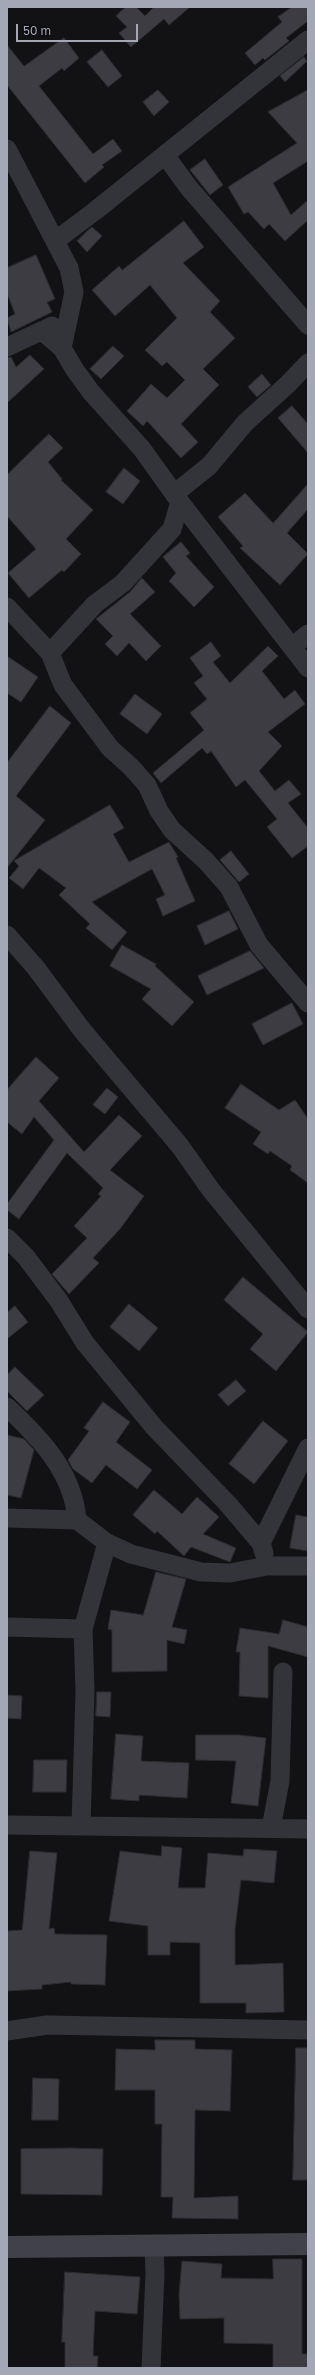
<!DOCTYPE html>
<html>
<head>
<meta charset="utf-8">
<style>
	body { margin:0 }
	#map { position:relative; width:315px; height:2375px; overflow:hidden; background:#121214; font-family:"Golos Text",sans-serif }
	canvas { display:block }
	.frame { position:absolute; inset:0; border:8px solid #a3a7b6; pointer-events:none }
	.scale { position:absolute; left:16px; top:24px; width:122px; height:18px; box-sizing:border-box; border:2px solid #a3a7b6; border-top:0; padding-left:5px; font-size:12px; line-height:14px; white-space:nowrap; color:#a3a7b6; -webkit-text-stroke:3px #0d0d0f; paint-order:stroke }
</style>
</head>
<body>
<div id="map">
<canvas width="315" height="2375"></canvas>
<div class="frame"></div>
<div class="scale">50 m</div>
</div>
<script>
const g = document.querySelector('canvas').getContext('2d');
g.lineJoin = 'round';
function fill(path, color) { g.fillStyle = color; g.fill(path, 'evenodd'); }
function trace(path, color, width, dash) { g.strokeStyle = color; g.lineWidth = width; g.lineCap = dash ? 'butt' : 'round'; g.setLineDash(dash || []); g.stroke(path); }
const building = new Path2D(`
	M126,7H136L145,16L154,7H190L169,25L164,19L131,47L119,33L127,27L116,16Z
	M292,7H308V21L286,38L289,41L265,60L263,58L255,65L245,53L282,22L278,17Z
	M64,38L79,58L64,71L62,68L39,86L93,154L113,139L122,151L102,165L104,167L85,183L7,85V45L24,66Z
	M102,50L122,76L108,87L87,62Z
	M304,57L307,61L285,82L280,76Z
	M158,90L169,102L154,116L143,102Z
	M308,90V161L273,183L291,215L308,200V220L285,241L269,224L264,229L248,212L244,214L228,187L297,143L268,112Z
	M205,159L223,185L210,195L190,170Z
	M184,221L204,247L183,263L220,301L210,312L235,338L203,369L219,385L181,424L198,442L181,458L147,421L143,426L127,411L151,384L167,398L185,380L167,362L162,366L145,350L177,318L150,285L115,316L92,290L119,266L122,270Z
	M92,227L102,236L87,252L77,241Z
	M36,255L55,299L47,302L52,312L11,332L7,318L15,314L7,293V268Z
	M113,346L124,356L101,379L90,369Z
	M30,355L44,369L7,403V358L11,357L16,367Z
	M262,374L271,385L257,397L248,387Z
	M292,406L308,424V453L278,418Z
	M49,434L63,448L48,462L62,479L61,480L93,510L66,539L81,554L64,572L62,570L29,598L8,573L36,549L7,516V475Z
	M124,468L140,481L123,504L106,492Z
	M308,484V509L287,533L308,554L280,585L240,548L243,546L218,517L245,493L273,523Z
	M181,542L190,553L186,556L214,587L194,607L169,581L176,573L163,557Z
	M142,578L155,592L130,614L161,646L146,661L129,643L117,656L105,644L113,636L96,619L130,592Z
	M211,642L221,656L213,662L230,683L268,646L278,656L262,671L284,699L295,690L305,704L268,732L282,746L259,771L275,791L289,780L301,794L288,803L308,828V846L292,858L267,827L277,819L245,780L236,787L211,751L207,754L202,748L161,783L153,773L204,730L190,713L207,699L194,683L203,676L190,658Z
	M7,656L38,677L21,702L7,693Z
	M135,694L162,714L147,734L120,714Z
	M50,706L71,723L16,796L45,820L7,868V763Z
	M110,805L124,828L113,834L129,862L169,842L178,857L176,858L195,901L163,916L156,899L165,895L152,869L92,902L127,932L112,950L86,928L90,924L59,895L66,888L39,868L23,889L9,878L19,866L14,861Z
	M231,851L249,874L239,882L220,860Z
	M229,911L238,929L205,945L197,926Z
	M122,945L156,964L155,966L194,1002L172,1026L142,999L151,989L110,966Z
	M250,951L264,968L207,995L198,976Z
	M292,1003L303,1024L263,1045L252,1024Z
	M36,1057L59,1078L39,1101L84,1152L119,1115L142,1136L110,1170L144,1196L120,1229L93,1258L99,1263L69,1294L52,1274L87,1238L74,1226L101,1196L98,1194L103,1188L67,1153L19,1219L7,1210V1204L54,1140L34,1117L22,1134L7,1122V1090Z
	M241,1084L279,1110L295,1100L308,1119V1183L290,1170L292,1166L270,1151L268,1154L253,1144L261,1132L225,1108Z
	M107,1088L118,1097L105,1114L93,1105Z
	M243,1277L308,1332L276,1371L250,1349L263,1334L224,1300Z
	M129,1304L158,1328L139,1351L110,1327Z
	M15,1306L28,1322L7,1339V1313Z
	M15,1367L44,1395L27,1411L7,1391V1375Z
	M236,1380L246,1391L228,1406L218,1395Z
	M103,1402L130,1422L116,1442L152,1470L137,1489L106,1465L92,1483L73,1469L68,1460L89,1431L84,1428Z
	M263,1421L288,1441L254,1484L229,1464Z
	M7,1435L24,1439L34,1450L21,1498L7,1495Z
	M154,1490L182,1514L197,1497L219,1517L203,1534L236,1548L230,1562L191,1547L184,1556L157,1531L155,1534L133,1515Z
	M296,1515L308,1517V1551L290,1548Z
	M156,1572L186,1579L172,1627L187,1630L184,1644L167,1640V1671L112,1672V1630L108,1629L111,1610L143,1615Z
	M283,1620L308,1627V1657L268,1646V1698L239,1696L240,1652H236L240,1628L279,1634Z
	M97,1692H111L110,1717L96,1716Z
	M7,1695L22,1696L21,1719L7,1718Z
	M116,1734L143,1736L141,1761L189,1763L187,1798L139,1795V1801L111,1799Z
	M196,1735H239L266,1738L258,1806L231,1803L236,1761L196,1760Z
	M34,1760H67L66,1792H33Z
	M162,1846L182,1848L178,1888H205L208,1853L243,1856L244,1849L277,1851L274,1883L241,1880L235,1929V1965L283,1963L284,2012L246,2013V2003H200V1943L170,1942V1955H148V1926L109,1921L120,1851L161,1856Z
	M30,1851L57,1853L49,1929L54,1928L55,1934L107,1935L105,1985L71,1984V1982L42,1985V1989L7,1991V1931L22,1930Z
	M155,2040H195V2049L232,2050L230,2111L195,2110L194,2198L238,2196V2219L172,2218L173,2197H161L162,2124H155V2090H115L116,2049L155,2050Z
	M296,2048H308V2180H293Z
	M33,2078L59,2079L58,2120H32Z
	M72,2148L103,2149L102,2195L21,2194V2149Z
	M273,2259H302V2354H308V2368H273V2344L224,2343V2318L180,2319L179,2294L182,2261L222,2264L221,2278L273,2279Z
	M65,2272L140,2277L137,2314L95,2311L93,2356H98L97,2368H65V2342H62Z`);
fill(building, '#3c3c42');
trace(building, '#2c2c30', 1);
trace(new Path2D(`
	M7,149L69,268L74,292L62,348
	M165,155L189,188L308,325
	M55,241L95,211L308,40
	M42,331L62,348L75,370L91,392L142,449L180,502L308,668
	M7,347L52,326
	M174,494L209,466L245,423L288,384L308,363
	M7,607L50,653L63,685L110,748L131,767L147,785L159,811L172,830L206,861L229,887L259,945L308,1003
	M293,646L308,634
	M50,653L95,604L123,583L172,529L180,502
	M7,935L36,968L82,1030L180,1146L211,1190L308,1309
	M7,1238L26,1257L59,1301L85,1343L154,1427L227,1503L261,1543
	M7,1407C41,1439 73,1472 77,1520
	M7,1518L77,1520L107,1543L131,1554L201,1572L230,1573L267,1566H308
	M264,1553L261,1543L308,1448
	M7,1627L83,1629
	M7,1825L308,1829
	M81,1825L85,1691L83,1629L107,1543
	M271,1828L280,1781L283,1672
	M7,2031L47,2025L308,2030
	M151,2368L155,2274L154,2244`), '#333439', 19);
trace(new Path2D(`
	M7,2247L308,2244`), '#414249', 22);
</script>
</body>
</html>
